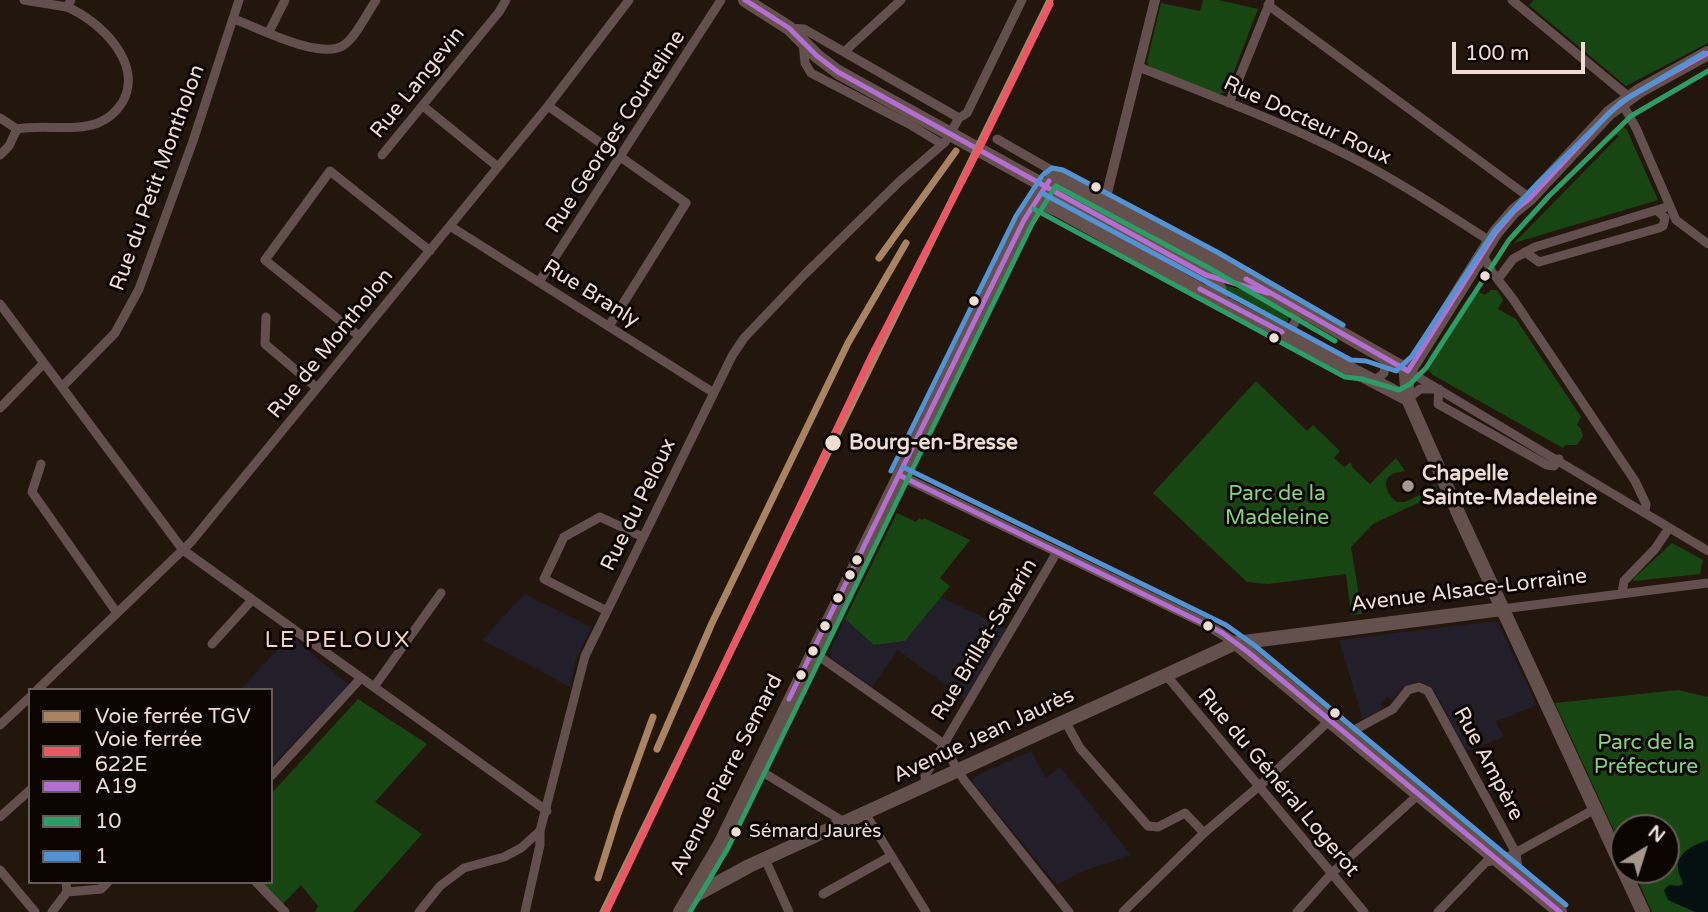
<!DOCTYPE html>
<html>
<head>
<meta charset="utf-8">
<style>
	body { margin:0 }
	#map { position:relative; width:1708px; height:912px; overflow:hidden; background:#23160d; font-family:"Varela Round",sans-serif }
	canvas { display:block }
	.legend { position:absolute; left:28px; top:688px; width:245px; height:196px; box-sizing:border-box; background:#0c0401; border:2px solid #665b55; margin:0; padding:9px 12px; list-style:none; font-size:21px; color:#edddd3 }
	.legend li { display:flex; align-items:center; gap:14px; height:35px }
	.legend b { width:35px; border:2px solid #665b55 }
	.north { position:absolute; left:1610px; top:814px; width:70px; height:70px; box-sizing:border-box; background:#0c0401; border:2px solid #665b55; border-radius:50%; rotate:38deg; font-size:19px; font-weight:700; line-height:28px; text-align:center; color:#edddd3 }
	.north::after { content:''; display:block; margin:auto; width:24px; height:32px; background:#a6978e; clip-path:polygon(50% 0,100% 100%,50% 72%,0 100%) }
	.scale { position:absolute; left:1452px; top:42px; width:133px; height:32px; box-sizing:border-box; border:4px solid #edddd3; border-top:0; padding-left:9px; font-size:21px; line-height:24px; white-space:nowrap; color:#edddd3; -webkit-text-stroke:5px #0c0401; paint-order:stroke }
</style>
</head>
<body>
<div id="map">
<canvas width="1708" height="912"></canvas>
<ul class="legend">
<li><b style="height:9px;background:#aa8363"></b>Voie ferrée TGV</li>
<li><b style="height:9px;background:#eb5865"></b>Voie ferrée 622E</li>
<li><b style="height:9px;background:#b36fd0"></b>A19</li>
<li><b style="height:9px;background:#2d9c66"></b>10</li>
<li><b style="height:9px;background:#5393d3"></b>1</li>
</ul>
<div class="north">N</div>
<div class="scale">100 m</div>
</div>
<script>
const g = document.querySelector('canvas').getContext('2d');
g.lineJoin = 'round';
function fill(path, color) { g.fillStyle = color; g.fill(path, 'evenodd'); }
function trace(path, color, width, dash) { g.strokeStyle = color; g.lineWidth = width; g.lineCap = dash ? 'butt' : 'round'; g.setLineDash(dash || []); g.stroke(path); }
function write(font, color, halo, rows, align = 'center') {
  g.font = font + ' "Varela Round",sans-serif'; g.lineWidth = 6; g.setLineDash([]); g.textBaseline = 'middle'; g.strokeStyle = halo; g.fillStyle = color; for (const [text, x, y, turn = 0] of rows) {
    g.save(); g.translate(x, y); g.rotate((+turn || 0) * Math.PI / 180); g.textAlign = isNaN(turn) ? turn : align; if (halo) g.strokeText(text, 0, 0); g.fillText(text, 0, 0); g.restore();
  }
}
fill(new Path2D(`
	M524,594L592,627L576,659L570,687L483,640Z
	M941,597L1007,629L965,699L898,650L872,687L832,659L830,650L845,619L874,645L905,641Z
	M1494,621L1498,623L1537,705L1495,722L1504,737L1466,751L1434,690L1424,684L1417,682L1402,688L1393,701L1387,697L1381,704L1382,709L1363,720L1339,640Z
	M290,635L349,685L271,767V690H241Z
	M1031,751L1046,778L1060,767L1131,855L1081,872L1057,885L972,782L974,777Z`), '#221f2b');
fill(new Path2D(`
	M1203,0H1219L1258,9L1226,92L1217,95L1150,67L1147,62L1161,3L1200,11Z
	M1534,0H1708V43L1626,86L1529,5Z
	M1623,127L1627,130L1658,200L1514,243L1619,136L1613,133Z
	M1221,284C1242,290 1276,298 1290,315L1286,325L1244,302L1232,300Z
	M1491,290H1497L1503,300L1498,309L1516,319L1581,417L1577,425L1581,429L1583,436L1577,445H1565L1563,448L1433,375L1427,369L1428,359L1469,296L1477,291L1485,295Z
	M1256,381L1307,431L1313,425L1340,451L1334,458L1344,467L1351,462L1352,467L1370,484L1396,458L1405,471C1402,472 1399,472 1395,473C1379,479 1387,495 1397,502H1405L1421,494L1420,491L1435,484L1439,493L1373,524L1351,547L1362,614L1351,615L1346,574L1268,584L1247,582L1153,493Z
	M897,513L916,522L919,518L922,520L924,518L970,540L940,578L950,586L905,641L874,645L845,619Z
	M1672,543L1703,560L1700,574L1634,581L1633,579Z
	M1678,690L1708,697V912H1652L1633,870H1666V828H1624V852L1555,703Z
	M358,699L427,744L375,802L422,834L353,912H315L318,906L301,885L282,905L260,882H271V794Z`), '#184613');
fill(new Path2D(`
	M1708,840V912H1695L1668,900L1664,890L1669,885L1678,886L1683,884C1682,879 1678,874 1678,867C1677,852 1696,844 1708,840Z`), '#051010');
trace(new Path2D(`
	M24,0L67,7
	M1512,0L1629,97
	M1268,5L1530,198
	M234,19C259,28 321,61 344,45C355,38 368,12 376,0
	M789,28L804,29L959,118
	M269,32L285,0
	M803,43L805,63L811,73L909,124L942,144
	M844,52L901,0
	M1139,67C1209,95 1280,121 1347,155C1397,180 1443,211 1490,241
	M1229,103L1270,2
	M1622,103L1636,128L1676,220L1708,244
	M423,106L498,167
	M548,106L686,203L609,326
	M0,118L17,129
	M997,139L1051,170L1054,177
	M0,155L9,146L17,129C43,124 73,132 98,123C108,119 116,112 122,103C145,64 100,21 67,7L71,0
	M382,155L499,12L506,0
	M450,226L714,393
	M1525,252L1539,262L1659,228L1663,226L1665,218L1658,211
	M1483,255L1492,272L1513,299L1635,481L1646,504L1645,513
	M1498,279L1513,259L1535,247L1670,206
	M539,282L721,0
	M0,304L183,550L547,811
	M266,317L265,344L317,388
	M1282,332C1294,329 1299,320 1294,308
	M359,336L265,260L330,171L430,251
	M1408,371L1708,551
	M1372,379L1378,378L1384,373L1386,359
	M62,387L115,333L139,289L193,141L239,0
	M1409,398L1420,389H1439L1438,404L1547,465L1554,466L1559,459
	M0,408L44,363
	M41,464L32,492L117,613
	M1622,593L1624,581L1655,549L1669,528
	M1502,609L1708,583
	M607,611L544,579L564,537L600,517L643,537
	M212,644L252,600
	M813,652L941,742L964,780L1069,912
	M1166,675L1364,912
	M374,687L441,593
	M37,690L191,542L548,106L629,0
	M1065,721L1080,748L1148,826L1158,827L1185,813L1204,833
	M0,725L30,697
	M1347,734L1393,709L1408,690L1419,687L1428,691L1516,853L1519,878
	M756,768L844,822
	M271,776L361,678
	M926,786L925,776L1057,552
	M865,813L926,912
	M0,817L30,790
	M765,859L789,912
	M0,870L35,912
	M256,882L285,912
	M67,892L101,889L108,882
	M823,894L891,856
	M52,912L67,892L66,882
	M419,912L440,886L464,868L504,857L521,848L540,831L585,656L732,356L744,338L804,275L900,181L945,142L959,118L967,113L1022,0
	M525,912L540,845V831
	M1123,912L1204,833L1265,781L1330,720
	M1297,912L1331,874L1419,794
	M1438,912L1486,862L1508,857L1595,809`), '#63504e', 9);
trace(new Path2D(`
	M1102,202L1107,193L1155,0
	M899,475L1206,624L1236,643`), '#63504e', 10);
trace(new Path2D(`
	M745,0L789,28L817,56L838,72L1206,275L1219,288L1222,302
	M1038,201L1058,210L1222,302L1408,399
	M1236,643L1560,912
	M692,897L749,866L1236,643L1502,609
	M680,912L720,844L1024,220L1052,179L1059,178L1213,260L1408,371
	M1643,912L1460,517L1408,399L1406,376L1496,232L1514,211L1530,198L1609,113L1639,91L1708,53`), '#64504d', 14);
trace(new Path2D(`
	M745,0L789,28L817,56L838,72L1206,275L1268,293
	M1246,279L1408,371
	M1200,289L1282,332
	M1408,371L1496,232L1514,211L1530,198L1609,113L1629,97L1708,53
	M899,475L1221,632L1248,652L1560,912
	M789,699L1024,220L1049,181`), '#b36fd0', 5);
trace(new Path2D(`
	M1054,188L1056,186L1209,268L1335,341
	M1034,209L1345,377L1362,379L1399,390L1410,384L1426,368L1509,240L1549,196L1631,116L1708,71
	M690,912L728,848L1032,224L1056,186`), '#2d9c66', 5);
trace(new Path2D(`
	M1044,174L1052,168L1063,170L1217,252L1343,325
	M1042,193L1351,360L1366,361L1396,371L1412,356L1495,230L1537,184L1621,102L1704,53
	M903,467L1226,625L1254,645L1566,905
	M891,471L1016,216L1042,176`), '#5393d3', 5);
trace(new Path2D(`
	M879,258L956,151
	M657,749L712,623L848,343L906,243
	M598,878L618,814L653,717
	M603,912L1050,0`), '#aa8363', 7);
trace(new Path2D(`
	M606,912L872,355L984,139L1050,4`), '#eb5865', 7);
for (const [x, y, r, color] of [
	[1096,187,6,"#edddd3"],
	[1485,276,6,"#edddd3"],
	[974,301,6,"#edddd3"],
	[1274,338,6,"#edddd3"],
	[833,443,9,"#edddd3"],
	[1408,486,7,"#a6978e"],
	[857,560,6,"#edddd3"],
	[850,575,6,"#edddd3"],
	[838,598,6,"#edddd3"],
	[825,626,6,"#edddd3"],
	[1208,626,6,"#edddd3"],
	[813,651,6,"#edddd3"],
	[801,675,6,"#edddd3"],
	[1335,713,6,"#edddd3"],
	[736,832,6,"#edddd3"]
]) { const dot = new Path2D(); dot.arc(x, y, r, 0, 2 * Math.PI); g.fillStyle = color; g.fill(dot); trace(dot, '#0c0401', 2.5); }
write('19px', '#edddd3', '#0c0401', [
	["Sémard Jaurès",749,832]
], 'left');
write('21px', '#edddd3', '#0c0401', [
	["Rue Langevin",418,83,-51],
	["Rue Docteur Roux",1307,121,25],
	["Rue Georges Courteline",616,132,-57],
	["Rue du Petit Montholon",158,178,-70],
	["Rue Branly",591,294,32],
	["Rue de Montholon",331,344,-51],
	["Rue du Peloux",639,505,-64],
	["Avenue Alsace-Lorraine",1469,591,-7],
	["Rue Brillat-Savarin",985,640,-59],
	["Avenue Jean Jaurès",984,736,-25],
	["Rue Ampère",1488,764,62],
	["Avenue Pierre Semard",727,775,-63],
	["Rue du Général Logerot",1278,783,50]
]);
write('bold 21px', '#edddd3', '#0c0401', [
	["Bourg-en-Bresse",849,443]
], 'left');
write('bold 21px', '#edddd3', '#0c0401', [
	["Chapelle",1422,474],
	["Sainte-Madeleine",1422,498]
], 'left');
write('21px', '#84d57d', '#0c0401', [
	["Parc de la",1277,494],
	["Madeleine",1277,518],
	["Parc de la",1646,743],
	["Préfecture",1646,767]
]);
g.letterSpacing = '2px';
write('23px', '#f3d3bf', '#0c0401', [
	["LE PELOUX",338,641]
]);
g.letterSpacing = '0px';
</script>
</body>
</html>
